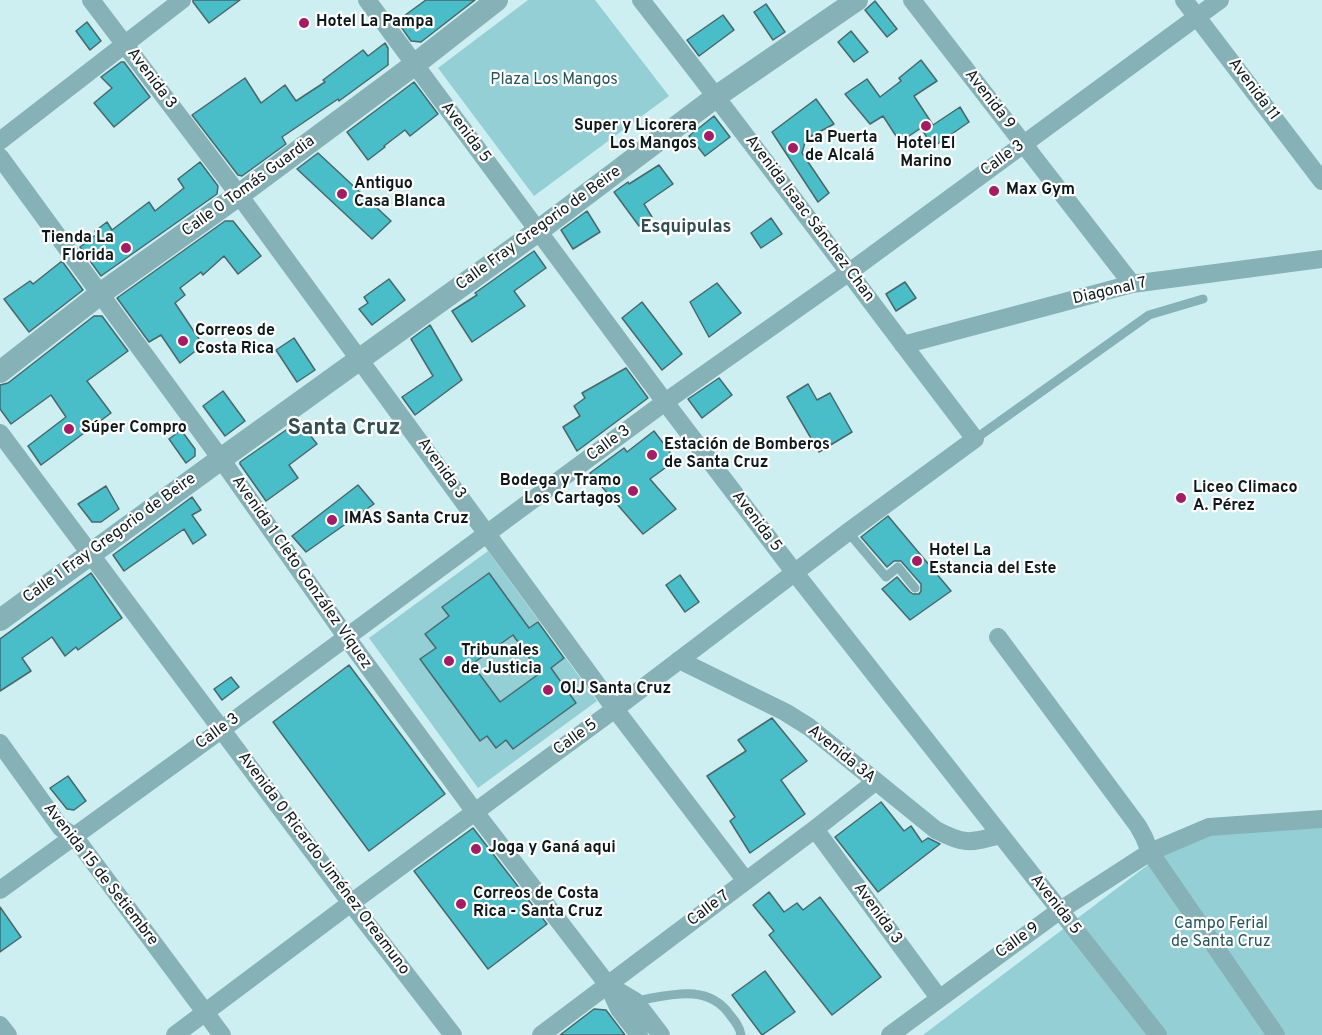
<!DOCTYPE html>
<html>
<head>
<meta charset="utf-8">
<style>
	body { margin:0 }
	canvas { display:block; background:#cdeff2 }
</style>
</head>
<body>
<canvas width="1322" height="1035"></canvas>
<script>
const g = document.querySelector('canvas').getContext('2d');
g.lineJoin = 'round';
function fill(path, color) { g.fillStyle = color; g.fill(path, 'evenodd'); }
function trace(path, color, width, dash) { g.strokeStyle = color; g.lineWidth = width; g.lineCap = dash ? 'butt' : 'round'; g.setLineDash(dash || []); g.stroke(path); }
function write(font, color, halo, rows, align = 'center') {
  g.font = font + ' Overpass,sans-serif'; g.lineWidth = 4.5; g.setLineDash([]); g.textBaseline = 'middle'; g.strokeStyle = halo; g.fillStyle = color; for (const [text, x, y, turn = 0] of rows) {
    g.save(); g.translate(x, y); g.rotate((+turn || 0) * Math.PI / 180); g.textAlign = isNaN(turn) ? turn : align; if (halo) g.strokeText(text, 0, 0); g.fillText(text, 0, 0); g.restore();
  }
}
fill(new Path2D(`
	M528,0H595L669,96L534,196L438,68Z
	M488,551L539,621L529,629L488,573L443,606L449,616L425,634L436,648L420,659L480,741L487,736L496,748L506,740L513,749L551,668L565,657L597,701L478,788L369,638Z
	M513,635L540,673L500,702L472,664Z
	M1322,811V1035H923L1206,821Z`), '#93cfd5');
const building = new Path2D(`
	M193,0H240L209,23L193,2Z
	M426,0H475L421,42L411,41L397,21Z
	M875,1L897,29L887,37L865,10Z
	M766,4L785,32L773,40L754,12Z
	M723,15L734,30L699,56L687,40Z
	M87,22L101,41L90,50L76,31Z
	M851,31L868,52L854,62L838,42Z
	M385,43L388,48V65L339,101L338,99L282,137L286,144L242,176L238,175L192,115L245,78L261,103L285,85L296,101L325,82L323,80L363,50L368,56Z
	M921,60L937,81L914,96L933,125L960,107L969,122L933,147L921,128L900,142L883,116L870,124L845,94L867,79L880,97L901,81L899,78Z
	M121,62H124L150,97L114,127L94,103L112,88L101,77Z
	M414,82L438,114L410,136L405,130L384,146L385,147L368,160L347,132Z
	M816,99L834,124L806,139L802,153L829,193L818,202L772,132Z
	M714,116L730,137L705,156L689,136Z
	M318,153L391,221L372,239L297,169Z
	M200,162L218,186L217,194L101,276L80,247L97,234L95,231L107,222L112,230L149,202L155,211L184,188L178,179Z
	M659,165L673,184L644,204L652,217L639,226L614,192L628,182L629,184Z
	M587,211L600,232L573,249L561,230Z
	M771,218L782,234L761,248L751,233Z
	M225,221H233L261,256L238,274L224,256L203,275L201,272L180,288L185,295L175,303L203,345L180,363L161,335L149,342L117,298Z
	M534,251L546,268L514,291L525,306L472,342L452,311L477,295L475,293Z
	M62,261L83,290L29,332L4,299L30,281L33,284Z
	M389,279L405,300L372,325L359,309L368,303L364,297Z
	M905,282L916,298L896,311L886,294Z
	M717,283L741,313L709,337L690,302Z
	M642,302L682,354L662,370L622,318Z
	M94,316H102L128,351L87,381L111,413L41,465L28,446L66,417L51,395L11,424L0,409V385L8,383Z
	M430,325L462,380L415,415L402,397L433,376L411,339Z
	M294,338L315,370L297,382L276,350Z
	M626,368L648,398L577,451L563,427L580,416L574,406L585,398L582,393Z
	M719,378L732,395L702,418L688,399Z
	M808,384L817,400L830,393L852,432L819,452L787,397Z
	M223,391L245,421L225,436L203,406Z
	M299,421L317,444L289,465L298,478L266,501L240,464V462Z
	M181,430L195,449V456L186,463L169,439Z
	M654,431L676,460L650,479L676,509L643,534L590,473L624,448L627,452Z
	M358,485L374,504L306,552L292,536Z
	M106,486L119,509L101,522H92L78,504Z
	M192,497L201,510L192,515L206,535L193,544L184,529L124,571L113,555Z
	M888,516L951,591L910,620L882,589L897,577L910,592L913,594H919L921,591V584L901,561H894L887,567L861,537Z
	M91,573L122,618L78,650L76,647L65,656L52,637L22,658L31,671L0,691V639Z
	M489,573L529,628L538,622L564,658L551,668L576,703L513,749L506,740L496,748L487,736L480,741L420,659L436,648L425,634L449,616L442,607ZM513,635L540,673L500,702L472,664Z
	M680,575L699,602L685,612L666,585Z
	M349,665L445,794L369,851L273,722Z
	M231,677L239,687L222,700L214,689Z
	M772,718L807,761L781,780L805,814L750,853L730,821L735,817L707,776L746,751L738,740Z
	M68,776L86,801L74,810L67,809L50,788Z
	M881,802L904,831L911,826L922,842L928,838L940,844L878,892L835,837Z
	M473,828L547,924L488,969L414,871Z
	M769,892L784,912L797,903L803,910L820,897L881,977L832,1015L769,935L774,931L753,905Z
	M0,907L21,937L0,952Z
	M765,971L795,1012L762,1035L732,995Z
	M594,1009L606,1010L625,1035H560Z`);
fill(building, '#49bdc8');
trace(building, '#49686b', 1.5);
trace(new Path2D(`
	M975,439L1149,315L1203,299
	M848,532L886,577L898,567L915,588
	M635,1001C668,996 707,982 730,1015C735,1021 740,1027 741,1035`), '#86b1b6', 9);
trace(new Path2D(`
	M91,0L239,195L615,709L746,881
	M367,0L665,402L795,573L1158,1035
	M912,0L1132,284
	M1184,0L1322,181
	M0,141L182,0
	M0,157L221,459L347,638L475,812L608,985L619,1009L639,1035
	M903,345L1132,284L1322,259
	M0,433L351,903L453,1035
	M998,637L1138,826L1144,837L1150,852L1276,1035
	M679,660L785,712L809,727L936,830C965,845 969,843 1000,835
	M0,743L61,828L74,836L222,1035
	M815,829L939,998
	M0,890L221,730L665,402L848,273L1220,0
	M608,985L635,1001L661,1035
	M0,1025L8,1035
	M175,1035L351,903L615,709L848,532L975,439C863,293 755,145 641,0
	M541,1035L815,829L875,782
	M890,1035L1059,911L1150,852L1209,827L1322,819`), '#86b1b6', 18);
trace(new Path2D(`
	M0,372L100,294L239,195L414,65L497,0
	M0,620L221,459L538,231L717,96L857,0`), '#86b1b6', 22);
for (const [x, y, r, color] of [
	[304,23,6,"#a41c65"],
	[926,126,6,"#a41c65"],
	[709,136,6,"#a41c65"],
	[793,148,6,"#a41c65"],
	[994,191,6,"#a41c65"],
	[342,194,6,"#a41c65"],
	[126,248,6,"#a41c65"],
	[183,341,6,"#a41c65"],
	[69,429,6,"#a41c65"],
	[652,455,6,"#a41c65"],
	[633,491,6,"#a41c65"],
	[1181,498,6,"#a41c65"],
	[332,520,6,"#a41c65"],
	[917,561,6,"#a41c65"],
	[449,661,6,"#a41c65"],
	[548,690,6,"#a41c65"],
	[476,849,6,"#a41c65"],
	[461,904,6,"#a41c65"]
]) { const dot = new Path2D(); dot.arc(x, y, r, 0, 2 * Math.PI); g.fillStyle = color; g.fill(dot); trace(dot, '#fff', 2); }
write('bold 16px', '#0d191a', '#fff', [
	["Hotel La Pampa",316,23],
	["Super y Licorera",697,127,"right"],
	["Los Mangos",697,145,"right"],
	["La Puerta",805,139],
	["de Alcalá",805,157],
	["Hotel El",926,145,"center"],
	["Marino",926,163,"center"],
	["Antiguo",354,185],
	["Casa Blanca",354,203],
	["Max Gym",1006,191],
	["Tienda La",114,239,"right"],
	["Florida",114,257,"right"],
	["Correos de",195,332],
	["Costa Rica",195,350],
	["Súper Compro",81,429],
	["Estación de Bomberos",664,446],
	["de Santa Cruz",664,464],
	["Bodega y Tramo",621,482,"right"],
	["Los Cartagos",621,500,"right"],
	["Liceo Climaco",1193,489],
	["A. Pérez",1193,507],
	["IMAS Santa Cruz",344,520],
	["Hotel La",929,552],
	["Estancia del Este",929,570],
	["Tribunales",461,652],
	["de Justicia",461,670],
	["OIJ Santa Cruz",560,690],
	["Joga y Ganá aqui",488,849],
	["Correos de Costa",473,895],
	["Rica - Santa Cruz",473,913]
], 'left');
write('16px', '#0d191a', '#fff', [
	["Avenida 3",151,79,53],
	["Avenida 11",1253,90,53],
	["Avenida 9",989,100,52],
	["Avenida 5",465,133,53],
	["Calle 3",1003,159,-36],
	["Calle 0 Tomás Guardia",249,187,-36],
	["Avenida Isaac Sánchez Chan",809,219,53],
	["Calle Fray Gregorio de Beire",539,229,-36],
	["Diagonal 7",1110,292,-13],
	["Calle 3",609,444,-36],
	["Avenida 3",441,469,54],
	["Avenida 5",756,522,53],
	["Calle 1 Fray Gregorio de Beire",110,539,-36],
	["Avenida 1 Cleto González Víquez",301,573,55],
	["Calle 3",218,732,-36],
	["Calle 5",576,738,-36],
	["Avenida 3A",841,755,39],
	["Avenida 0 Ricardo Jiménez Oreamuno",323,864,53],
	["Avenida 15 de Setiembre",100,875,52],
	["Avenida 5",1055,905,52],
	["Calle 7",709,909,-37],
	["Avenida 3",877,914,54],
	["Calle 9",1018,941,-36]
]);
write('16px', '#25565b', '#fff', [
	["Plaza Los Mangos",554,81],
	["Campo Ferial",1221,925],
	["de Santa Cruz",1221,943]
]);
write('bold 18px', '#304e51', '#fff', [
	["Esquipulas",686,228]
]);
write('bold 22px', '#304e51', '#fff', [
	["Santa Cruz",344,430]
]);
</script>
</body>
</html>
